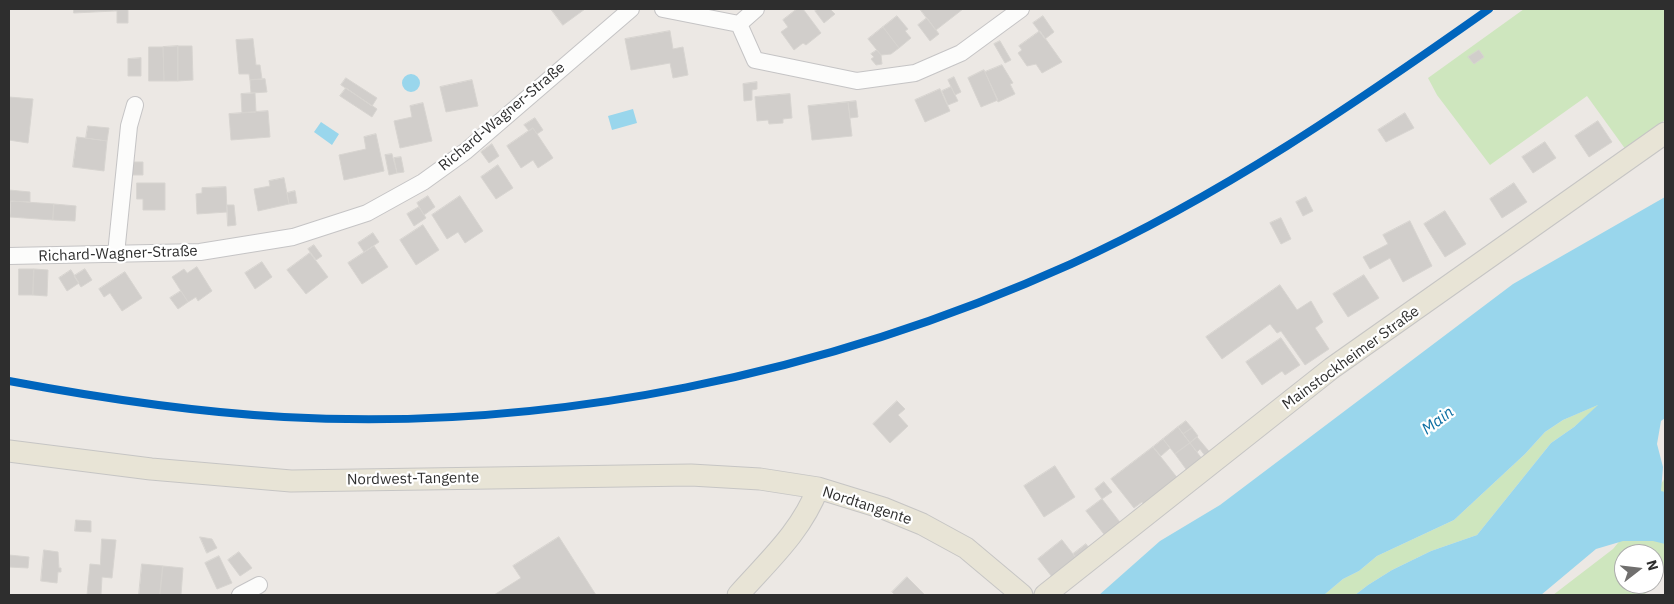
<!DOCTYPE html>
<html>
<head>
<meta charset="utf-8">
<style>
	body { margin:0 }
	#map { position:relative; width:1674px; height:604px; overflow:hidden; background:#ece8e4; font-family:"IBM Plex Sans",sans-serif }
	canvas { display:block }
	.frame { position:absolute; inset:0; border:10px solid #2e2e2e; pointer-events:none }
	.north { position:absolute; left:1614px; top:544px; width:50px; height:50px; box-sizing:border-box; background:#fff; border:1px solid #ababab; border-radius:50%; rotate:74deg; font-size:14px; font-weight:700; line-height:20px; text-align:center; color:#2e2e2e }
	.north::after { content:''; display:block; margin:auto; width:18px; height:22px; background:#706f6e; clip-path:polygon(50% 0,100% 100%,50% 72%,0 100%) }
</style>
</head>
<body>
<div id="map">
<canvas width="1674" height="604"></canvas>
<div class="frame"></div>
<div class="north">N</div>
</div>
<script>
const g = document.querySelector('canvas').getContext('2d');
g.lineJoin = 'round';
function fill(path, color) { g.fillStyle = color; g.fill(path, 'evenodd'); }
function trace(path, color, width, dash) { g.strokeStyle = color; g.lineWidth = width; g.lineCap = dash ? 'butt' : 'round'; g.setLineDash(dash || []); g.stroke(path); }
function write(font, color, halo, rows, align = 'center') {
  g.font = font + ' "IBM Plex Sans",sans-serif'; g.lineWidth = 4.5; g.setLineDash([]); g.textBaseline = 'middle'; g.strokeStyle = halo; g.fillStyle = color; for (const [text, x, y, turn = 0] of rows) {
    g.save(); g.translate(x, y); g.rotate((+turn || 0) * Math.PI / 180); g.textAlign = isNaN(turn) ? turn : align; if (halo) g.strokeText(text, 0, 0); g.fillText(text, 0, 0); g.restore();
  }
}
fill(new Path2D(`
	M1524,9H1665V120L1626,150L1587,96L1490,165L1437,95L1428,78Z
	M1600,404L1574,427L1551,443L1477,535L1431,551L1392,570L1368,585L1355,595H1324L1343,579L1359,571L1377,556L1454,520L1525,454L1545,432L1563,420Z
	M1665,478V571L1654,583V554H1624V584H1654L1644,595H1553L1613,549L1635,522Z`), '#cee6be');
fill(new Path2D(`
	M402 83a9 9 0 1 1 18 0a9 9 0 1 1-18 0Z
	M633,109L637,123L612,130L608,116Z
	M321,122L339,134L332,145L314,132Z
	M1665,197V418L1661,421L1657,444L1663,467L1661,491L1665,492V544L1653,541H1623L1596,549L1541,595H1355L1368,585L1392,570L1431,551L1477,535L1551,443L1574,427L1598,405L1563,420L1545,432L1525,454L1454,520L1377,556L1359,571L1343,579L1324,595H1099L1160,541L1220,505L1513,284Z`), '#99d6ec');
const building = new Path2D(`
	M74,9H114V11L74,13Z
	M114,9H128V23H117V11H114Z
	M551,9H585L563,25Z
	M797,9H803L821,33L806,45L803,43L794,50L781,32L788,27L783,20Z
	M818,9H830L835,14L824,23L815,11Z
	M920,9H963L936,30Z
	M897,16L908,29L905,31L911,38L899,48L883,27Z
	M1043,16L1054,32L1045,39L1033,23Z
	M927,18L939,34L930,41L918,25Z
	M883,27L899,48L891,54L881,55L868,39Z
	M670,31L673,49L683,47L688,75L673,78L670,63L631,70L625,39Z
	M1040,31L1062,62L1042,73L1036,64L1027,66L1018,53L1022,50L1019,46Z
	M253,39L256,65H260L262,79L250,80L249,74H239L236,40Z
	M1000,41L1011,60L1005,63L994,44Z
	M178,46V81H164L163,47Z
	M178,46H192L193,80L178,81Z
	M149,47H163L164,81H149Z
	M877,50L881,55L882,64L876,65L871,59L874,57L871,54Z
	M1479,50L1484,57L1474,64L1468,57Z
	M141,58V76H128V59Z
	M1002,65L1013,83L1010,84L1015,94L998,102L985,72Z
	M984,70L998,100L981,107L968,78Z
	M954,77L961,92L955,95L948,80Z
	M346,78L377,98L372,106L341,85Z
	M265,79L267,92L251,93L250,80Z
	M472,80L478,106L446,112L440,87Z
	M757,82V89L752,90V100L744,101L743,84Z
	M951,87L958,101L948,105L942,91Z
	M346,88L377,109L372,117L340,96Z
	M940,89L950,111L925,122L915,100Z
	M255,93L256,112L242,113L241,94Z
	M790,94L792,118L783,119V123L769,124L768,120L757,121L755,97Z
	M9,97L33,99L28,143L9,140Z
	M856,101L858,117L850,118L848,102Z
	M848,102L852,136L812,140L808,106Z
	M423,103L432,141L400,148L394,121L412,117L410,106Z
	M268,111L270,137L231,140L229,114Z
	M1405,113L1414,128L1386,142L1378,130Z
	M535,118L543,130L537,134L533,128L529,131L524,125Z
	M1598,121L1612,142L1589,157L1575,136Z
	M88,126L109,128L107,141L86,138Z
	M533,128L553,158L538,168L533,160L521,168L507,146Z
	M376,134L384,171L344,180L339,155L366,149L364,137Z
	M77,137L107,141L104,171L73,167Z
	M1545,142L1556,158L1533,173L1522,157Z
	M492,144L499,156L489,163L481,152Z
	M392,154L397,173L389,175L385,155Z
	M401,157L404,172L397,173L394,158Z
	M130,162H143V175H130Z
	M498,165L513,188L496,199L481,177Z
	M284,178L289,204L258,211L254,189L270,186L269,181Z
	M137,183H165V210H143V199H137Z
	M1514,183L1527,202L1502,218L1490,199Z
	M226,187L227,212L197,214L196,194L202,193V188Z
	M9,190L30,192V202L9,201Z
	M295,191L297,203L289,204L287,193Z
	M428,196L435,207L424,215L417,203Z
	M460,196L483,231L465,243L458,232L447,239L432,215Z
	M1306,197L1313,211L1303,216L1296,202Z
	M11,201L54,204L53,220L10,217Z
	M54,204L76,206L75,221L53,220Z
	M227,205H234L236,225L228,226Z
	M419,207L426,218L414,226L407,214Z
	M1445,211L1466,244L1445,257L1424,224Z
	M1281,218L1291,239L1281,244L1270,223Z
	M1410,221L1432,266L1403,282L1390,258L1370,269L1363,257L1388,244L1383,235Z
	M423,225L439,250L416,265L400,240Z
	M373,233L379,242L364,252L358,243Z
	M314,245L322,256L316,260L308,249Z
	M374,246L388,267L362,284L348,263Z
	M310,253L328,277L306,294L287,270Z
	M262,262L272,277L255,289L245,273Z
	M197,267L212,291L198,301L196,297L188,302L172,277L184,269L187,273Z
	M19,269H34L33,295H19Z
	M34,269L48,270L47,296L33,295Z
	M85,269L92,280L81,287L74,276Z
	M71,270L79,283L67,291L59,278Z
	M125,272L142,298L122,311L110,293L104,297L99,289Z
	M1364,275L1379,298L1348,317L1333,294Z
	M1280,285L1297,310L1311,301L1323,322L1315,328L1329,349L1305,365L1281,331L1277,333L1270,324L1222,359L1206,337Z
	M181,291L188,302L178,309L170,298Z
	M1281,338L1300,365L1285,375L1282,371L1262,385L1246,362Z
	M897,401L905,409L898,415L908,426L890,443L873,424Z
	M1186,421L1192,428L1183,434L1178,427Z
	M1178,427L1190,443L1175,454L1163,439Z
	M1192,428L1198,436L1190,443L1183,434Z
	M1197,437L1213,456L1208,460L1200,449L1197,452L1190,443Z
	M1163,439L1170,448L1161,456L1153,447Z
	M1190,443L1206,464L1191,476L1175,454Z
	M1153,447L1183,485L1149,511L1142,502L1134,508L1111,479Z
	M1055,466L1075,497L1044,517L1024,486Z
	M1104,482L1112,492L1102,499L1095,489Z
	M1102,499L1126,530L1110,542L1086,511Z
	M76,520L91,521V532L75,531Z
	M200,537L212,539L217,548L207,553Z
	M559,537L596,595H494L521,578L513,566Z
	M102,539L116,540L112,578L102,577L101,595H87L90,564L100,565Z
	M1062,540L1080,563L1056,582L1038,559Z
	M1086,544L1093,553L1080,563L1073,554Z
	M44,550L58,552L59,568H61V572H58L57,583L41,581Z
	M239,552L252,568L240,576L228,560Z
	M9,555L29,557L28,568L9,567Z
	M219,556L232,583L217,589L205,563Z
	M142,564L163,566L160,595H139Z
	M163,566L183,568L181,595H160Z
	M907,577L925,595H895L892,592Z`);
fill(building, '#d1cecb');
trace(building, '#d7d4d0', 1);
const minor = new Path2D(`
	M663,9L739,24
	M739,24L755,60L857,81L915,73L961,53L1021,9
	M739,24L756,9
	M116,254L129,126L135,105
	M9,256L200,252L293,237L367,213L423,182L466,151L631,9
	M240,595L259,585`);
const major = new Path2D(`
	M9,451L151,469L291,481L691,475L760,479L818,488L883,508L922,524L966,548L1022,595
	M738,595C769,560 801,532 818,488
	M1045,595L1332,368L1665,133`);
trace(minor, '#c5c4c5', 18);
trace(major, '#c6c5c4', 23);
trace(minor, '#fcfcfb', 16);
trace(major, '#e8e4d6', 21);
trace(new Path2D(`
	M9,381C100,398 191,412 284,417C551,432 827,374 1071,264C1221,196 1356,103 1489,9`), '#0065bd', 8);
write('15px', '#2e2e2e', '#fff', [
	["Richard-Wagner-Straße",502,117,-40],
	["Richard-Wagner-Straße",118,254,-2],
	["Mainstockheimer Straße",1351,358,-36],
	["Nordwest-Tangente",413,479,-1],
	["Nordtangente",867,506,18]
]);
write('italic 16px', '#0d6fa3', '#fff', [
	["Main",1438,421,-37]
]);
</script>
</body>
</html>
